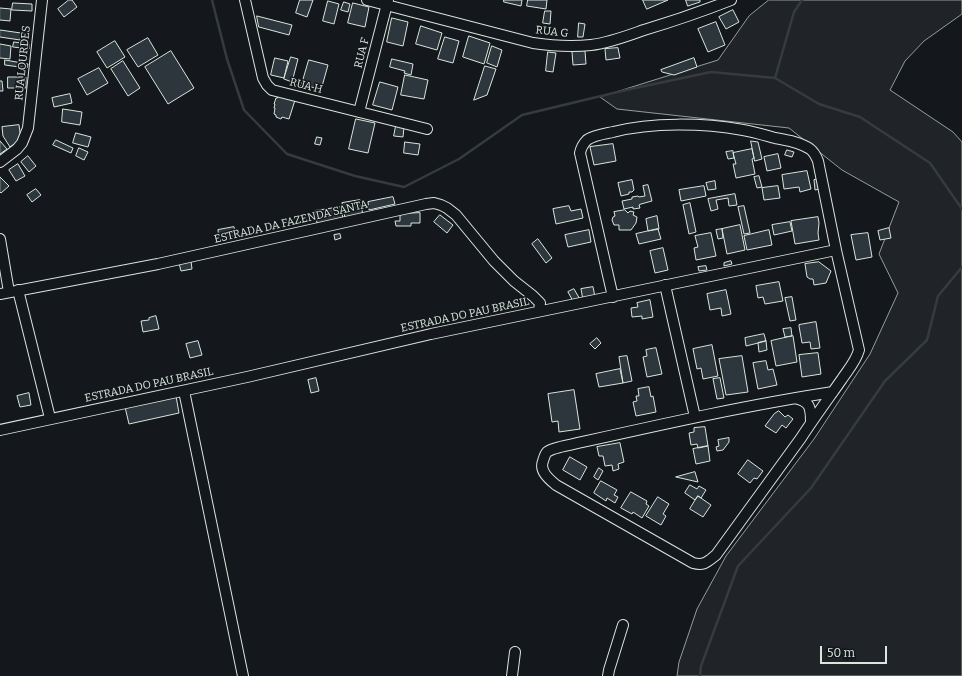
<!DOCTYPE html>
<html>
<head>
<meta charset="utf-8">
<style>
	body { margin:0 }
	#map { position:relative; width:962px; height:676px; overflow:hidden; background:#14181c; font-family:Bitter,serif }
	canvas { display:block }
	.scale { position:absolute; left:820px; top:646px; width:67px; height:18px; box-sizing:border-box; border:2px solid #d8e6dc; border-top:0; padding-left:5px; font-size:12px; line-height:14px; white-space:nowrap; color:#d8e6dc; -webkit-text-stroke:3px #14181c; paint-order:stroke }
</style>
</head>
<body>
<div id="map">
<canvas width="962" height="676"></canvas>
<div class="scale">50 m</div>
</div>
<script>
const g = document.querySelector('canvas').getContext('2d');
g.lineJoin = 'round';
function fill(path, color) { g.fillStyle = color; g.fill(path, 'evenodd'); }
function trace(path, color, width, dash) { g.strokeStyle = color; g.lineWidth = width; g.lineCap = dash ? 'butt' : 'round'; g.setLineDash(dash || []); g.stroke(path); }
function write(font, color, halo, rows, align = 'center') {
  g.font = font + ' Bitter,serif'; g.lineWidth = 3; g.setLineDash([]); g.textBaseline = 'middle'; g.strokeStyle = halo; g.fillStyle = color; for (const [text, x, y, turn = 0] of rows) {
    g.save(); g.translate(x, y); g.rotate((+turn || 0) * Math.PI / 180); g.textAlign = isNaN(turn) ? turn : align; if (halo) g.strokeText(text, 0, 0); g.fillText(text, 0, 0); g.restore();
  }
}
const green = new Path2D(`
	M769,0H962V14L924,41L905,61L890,90L953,132L962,142V676H677L679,662L697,609L726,556L814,439L870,354L898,293L879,254L899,202L842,170L789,128L617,109L600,97L718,60L749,16Z`);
fill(green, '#202428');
trace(green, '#939e99', 1);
trace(new Path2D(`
	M212,0L227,59L244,110L287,154L355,176L404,187L459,159L522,115L626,90L711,72L775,78L819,104L860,117L930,163L962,209
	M775,78L794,12L802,0
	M700,676L701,666L738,566L811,488L885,381L927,340L938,296L962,267`), '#363b3e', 2.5);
const building = new Path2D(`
	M69,0H72L77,7L64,17L58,9Z
	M300,0H313L307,17L296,13Z
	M504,0H522L521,6L504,2Z
	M528,0H547L546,9L527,6Z
	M643,0H668L647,9Z
	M686,0H700V2L688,6Z
	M328,1L339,4L334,24L323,21Z
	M344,2L350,4L348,12L341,10Z
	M13,3L32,4V11L12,10Z
	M353,3L369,7L365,27L348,23Z
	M0,8L11,9L10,21L0,20Z
	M733,10L739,22L726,29L719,17Z
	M545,11H551L550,24L543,23Z
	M257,16L292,25L289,35L259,27Z
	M392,18L408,22L403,46L387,42Z
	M716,22L725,45L708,52L698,29Z
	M579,23L585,24L583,37H578Z
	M421,26L442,33L437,50L416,44Z
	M0,30L21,33L20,40L0,37Z
	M469,36L490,43L484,64L463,57Z
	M445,37L459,41L453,63L438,59Z
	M148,38L158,55L138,67L127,50Z
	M115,41L125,57L107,68L97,52Z
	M14,42L29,44V49L13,47Z
	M0,44L11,46L10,59L0,58Z
	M492,46L502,50L497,67L487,63Z
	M618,48L620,58L606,60L605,49Z
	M171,51L194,88L168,104L145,67Z
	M585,51L586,64L573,65L572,52Z
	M548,52L556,53L553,72L546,71Z
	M291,57L298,59L292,82L284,79Z
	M275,58L288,61L284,78L271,75Z
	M694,58L697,67L674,75L662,72L661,70Z
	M392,59L413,64L411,75L404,73L405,71L390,67Z
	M5,60L28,64L27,68L5,65Z
	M309,60L328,65L321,90L302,84Z
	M123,61L140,88L128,96L111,69Z
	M485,66L496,69L487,95L474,100Z
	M99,68L108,83L87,95L78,79Z
	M405,75L428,80L424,99L401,95Z
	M8,77H26V88H8Z
	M0,81H2L3,91H0Z
	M380,82L398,87L392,110L373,105Z
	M295,84L301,86L300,88L294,87Z
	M70,94L72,103L54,107L52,98Z
	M278,95L295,100L289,119L282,117L281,119L276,117V115L274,114L275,108H274L275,104H274L276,98H277Z
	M63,109L82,112L80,125L62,122Z
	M356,119L375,123L368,153L349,149Z
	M19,125L21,139L10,147L3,136L2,127Z
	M396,126L404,127L403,137L394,136Z
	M76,133L91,137L88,147L73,143Z
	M317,137L322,138L320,145L315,144Z
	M56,140L73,148L71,153L53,145Z
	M0,141L7,149L0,154Z
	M751,141L758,142L762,159L755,161Z
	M405,142L420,144L418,155L404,153Z
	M613,144L616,161L594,165L590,147Z
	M79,148L88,152L84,160L76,156Z
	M752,149L754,158L752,159L755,174L736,178L733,164H736L733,153Z
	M787,150L794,152L792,157L785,155Z
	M733,151L734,158L728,159L726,152Z
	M778,154L781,168L767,171L764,157Z
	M28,156L36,166L29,172L21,162Z
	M18,164L25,176L16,181L9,170Z
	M807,171L811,189L800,192L799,187L784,189L782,175Z
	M759,176L762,187L757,188L754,177Z
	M0,177L9,186L1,193L0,192Z
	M819,179L820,189L815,190L814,180Z
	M632,180L634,190L632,192H629V194L621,196L618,183Z
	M715,181L716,189L708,190L706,183Z
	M648,185L652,201L641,204L639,205L640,208L633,209V207L624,209L622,201L632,199V197L638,196L639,197L645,196L643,186Z
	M704,186L706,196L681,201L679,190Z
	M778,186L780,198L764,200L762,188Z
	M36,189L41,195L32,202L27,195Z
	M735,194L737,205L729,206L728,198L716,200L718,209L711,211L708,199Z
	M393,197L395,204L369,210L368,202Z
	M360,200L363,215L345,218L342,203Z
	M690,203L696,232L689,234L683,205Z
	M569,206L571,211L581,209L583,218L556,224L553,209Z
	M744,206L750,233L744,234L738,207Z
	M341,207L343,219L317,223L315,211Z
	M625,210L628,213L630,211L634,212L633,215L637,217L636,223L631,230H619V225H614L612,220L613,217L615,216L614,212Z
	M420,213V223H411V226H396L395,221H400V214Z
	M440,215L453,225L447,233L434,222Z
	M657,216L659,229L648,231L646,219Z
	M818,217L819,223L818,233L819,240L795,244L791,221Z
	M790,222L792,231L774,235L772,225Z
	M740,225L745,250L727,254L722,229Z
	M234,227L236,237L219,240L218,230Z
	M889,228L891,238L880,240L878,231Z
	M658,229L661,239L639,244L636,234Z
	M722,229L723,238L718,239L716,230Z
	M589,230L591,242L568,247L565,235Z
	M769,230L772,245L747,250L744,236Z
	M711,233L716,256L696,260L694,248L698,247L695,236Z
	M868,233L872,257L856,260L851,235Z
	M340,234L341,238L335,240L334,235Z
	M538,239L552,258L546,263L532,244Z
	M663,248L668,270L655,273L650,251Z
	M191,261L192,269L181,271L179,263Z
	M731,261L732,264L724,266V263Z
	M819,262L831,271L826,283L814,285L813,279H810L807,277L805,264Z
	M706,266L707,270L699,271L698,267Z
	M779,282L783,301L765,304L763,297L758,298L756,286Z
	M593,287L595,297L583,300L581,289Z
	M574,289L581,301L574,303L568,292Z
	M726,290L731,314L722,316L721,308L710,310L707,294Z
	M792,297L796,320L790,321L785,298Z
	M650,300L653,317L642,319V316L632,317L631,308L638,307L637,303Z
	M156,316L159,329L143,332L141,321L149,320V318Z
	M816,322L820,348L811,349L810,342L802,343L799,326V325Z
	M791,328L792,336L785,337L783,329Z
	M764,334L766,341L746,346L745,338Z
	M793,336L797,362L776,366L771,341Z
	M597,338L601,343L595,349L590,344Z
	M198,341L202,355L190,358L186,344Z
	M766,341L767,350L759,352L758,343Z
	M712,345L718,376L703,379L701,368L697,369L693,349Z
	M656,348L662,374L647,377L643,357L647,356L646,350Z
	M818,353L821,374L802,377L799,355Z
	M627,356L632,381L623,383L619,357Z
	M742,356L748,392L726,395L719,359Z
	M766,361L768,370L773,369L777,385L758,389L753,363Z
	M620,369L623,383L599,387L596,374Z
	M316,378L319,391L311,393L308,380Z
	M720,378L724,398L717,399L713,379Z
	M649,387L651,397L653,396L656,412L636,416L633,402L637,401L636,396H639L638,389Z
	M574,390L580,429L559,432L558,421L552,422L548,394Z
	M29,393L31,405L20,407L17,396Z
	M176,396L179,413L129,424L125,407Z
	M779,411L785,417L788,415L793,419L786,428L782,425L776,433L765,426L774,414Z
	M705,427L708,446L698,448L697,444L691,445L689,433L694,432V428Z
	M729,438V442L723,450L717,451L716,447L719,446L718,440Z
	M620,443L624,462L618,464L619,469L613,471L612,465L605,466L603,456H599L597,447Z
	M708,446L710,461L696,464L693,449Z
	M570,457L587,467L580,480L563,470Z
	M748,460L763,471L757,479L754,478L750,483L738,474Z
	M599,468L603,471L598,480L594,477Z
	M695,472L698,482L676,477Z
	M601,481L617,490L614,495L618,497L615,503L607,498L606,501L594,493Z
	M690,485L697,489L699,486L706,490L701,498L698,496L695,500L685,493Z
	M631,492L647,501L646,504L649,506L642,518L633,512L632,514L621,508Z
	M698,496L711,505L703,517L690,509Z
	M658,497L669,504L663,514L666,516L661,525L646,516Z`);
fill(building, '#2c363c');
trace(building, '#d8e6dc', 1);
const minor = new Path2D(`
	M245,0L263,78L267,85L272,90L427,129
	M367,0L533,43C553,46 571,47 591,45C609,43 627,36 644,30C674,21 703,11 731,0
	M359,112L388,0
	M0,162L17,149L22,143L28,128L42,0
	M0,239L9,292
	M665,285L695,417
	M18,290L50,418
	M0,294L158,264L426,204L434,203L441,205L447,208L456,215L494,261L514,281L533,296L540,303L539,311
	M613,297L580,153C581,148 583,144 587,140C594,135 604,134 613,132C652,122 703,123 743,130C754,132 764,135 775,138C786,140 800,142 810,149C814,152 816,156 818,161L836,250
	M184,391L243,676
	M795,398C810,401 811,408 811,422
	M0,430L247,377L431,334L836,250L859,350C856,361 848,370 842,379C828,399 814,418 801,438L716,555C707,562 704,566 693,563L556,485C549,479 539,471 543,461C544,458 545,454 547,452C551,449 556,448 560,447C650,427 741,406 833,392
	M512,676L515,652
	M608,676L609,670L623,625`);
trace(minor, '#d8e6dc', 12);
trace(minor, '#14181c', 10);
write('11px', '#d8e6dc', '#14181c', [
	["RUA G",552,32,6],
	["RUA F",362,53,-76],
	["RUA LOURDES",23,63,-84],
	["RUA H",306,86,14],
	["ESTRADA DA FAZENDA SANTA",291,222,-13],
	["ESTRADA DO PAU BRASIL",465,315,-12],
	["ESTRADA DO PAU BRASIL",149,385,-12]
]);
</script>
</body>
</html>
